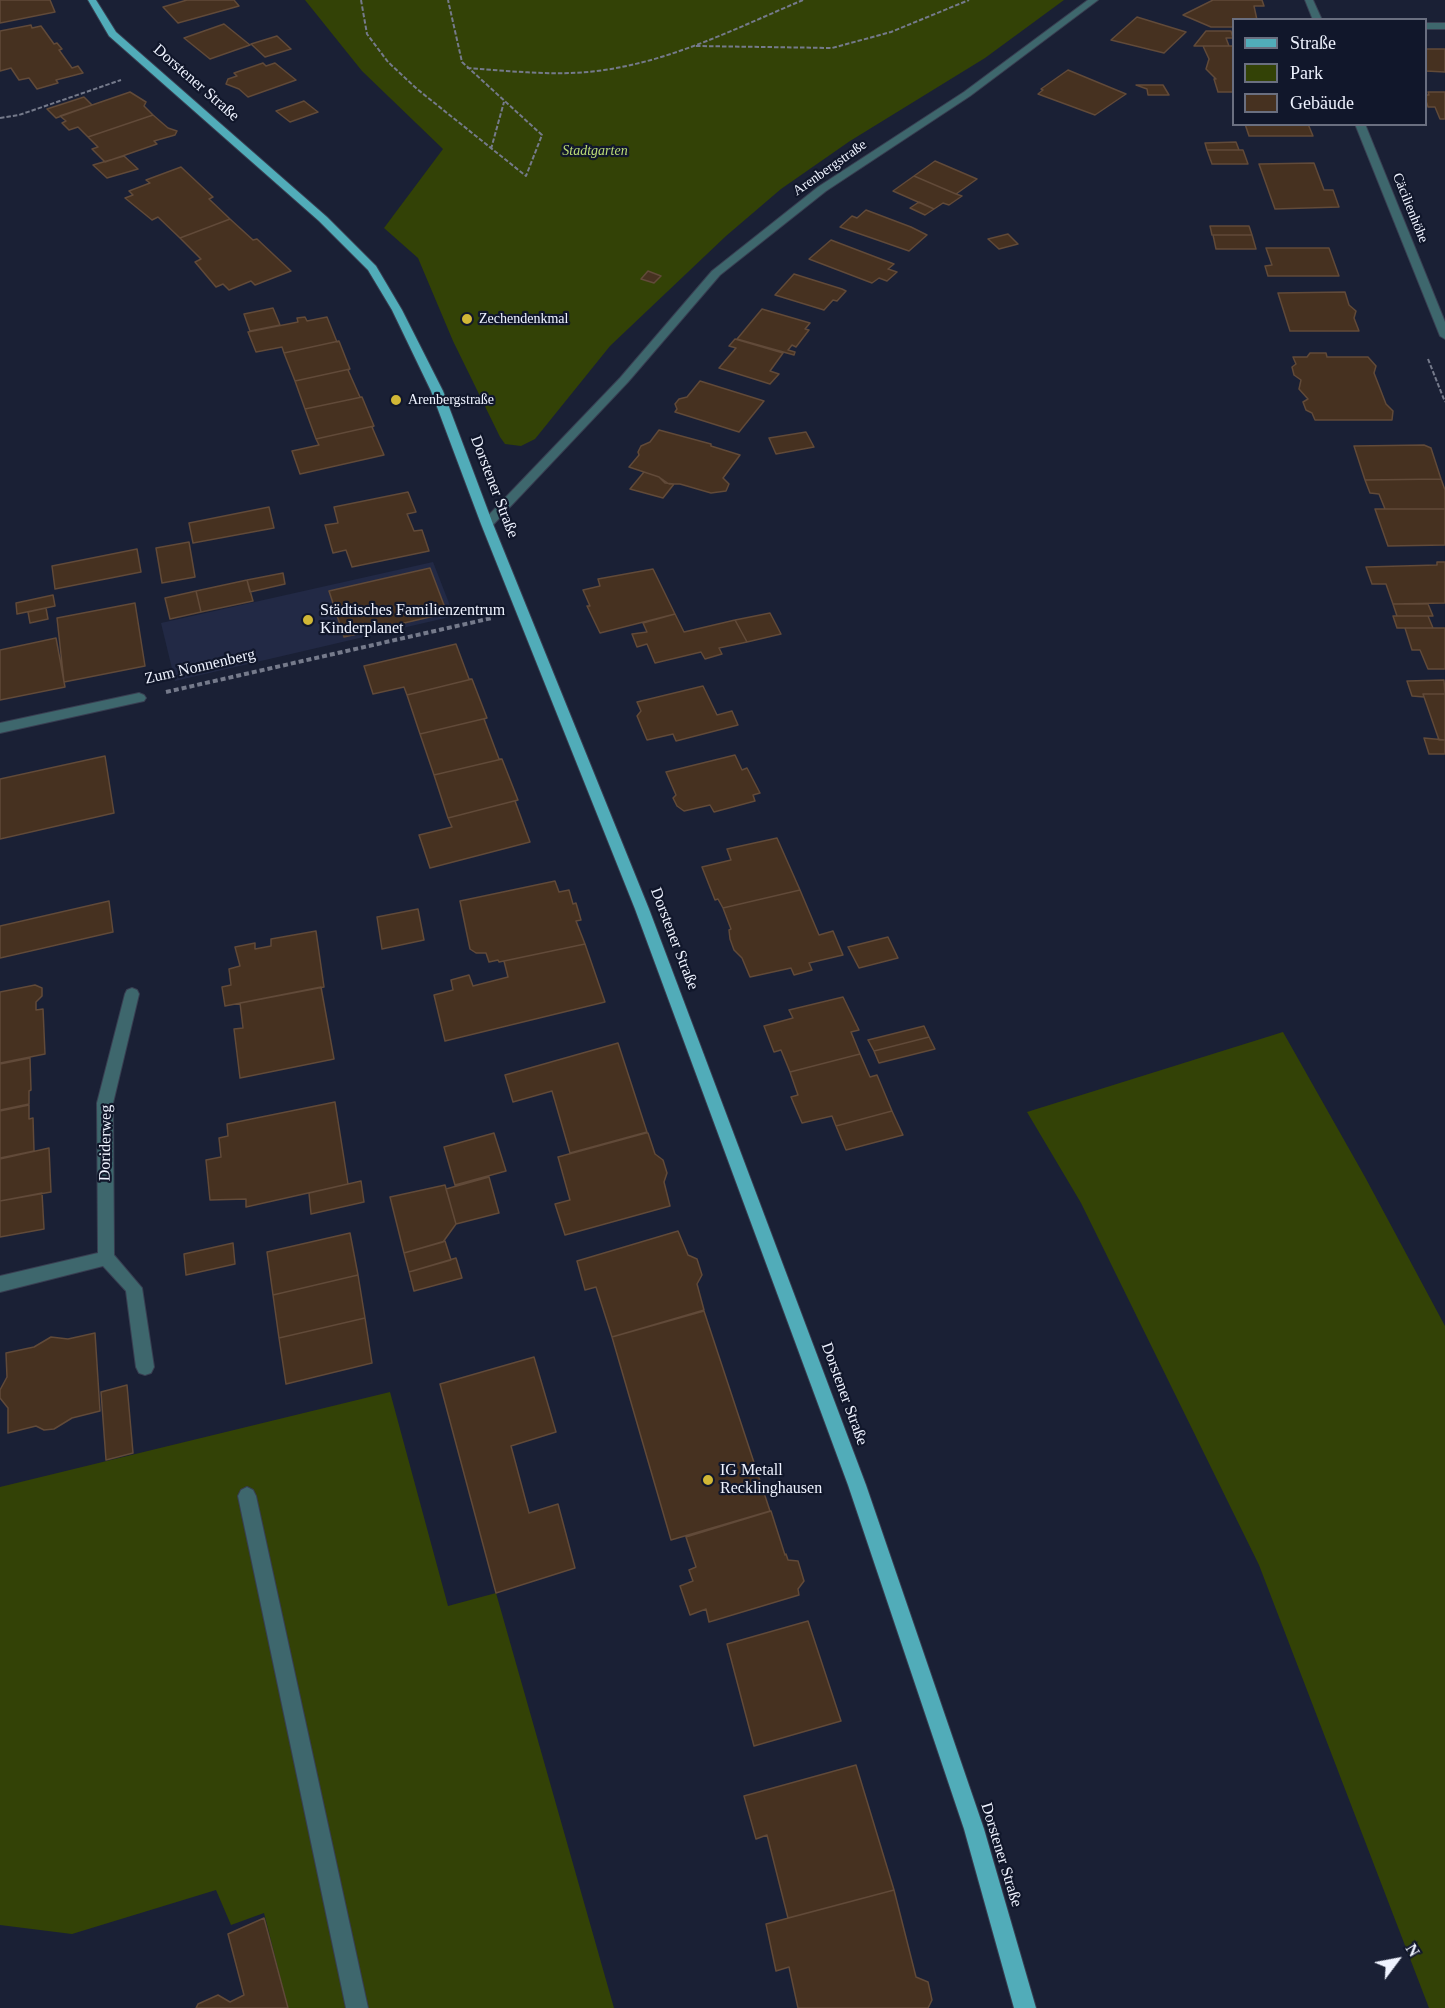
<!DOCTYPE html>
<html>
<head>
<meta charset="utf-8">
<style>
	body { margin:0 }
	#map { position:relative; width:1445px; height:2008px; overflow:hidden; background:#1a2035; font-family:"Times New Roman",serif }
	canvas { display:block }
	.legend { position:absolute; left:1232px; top:18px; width:195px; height:108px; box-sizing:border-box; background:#11172b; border:2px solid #6a6f80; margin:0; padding:8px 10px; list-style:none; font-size:18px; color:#eff3ff }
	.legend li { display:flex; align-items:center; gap:12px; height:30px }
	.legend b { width:30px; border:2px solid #6a6f80 }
	.north { position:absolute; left:1367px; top:1930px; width:60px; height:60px; -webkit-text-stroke:4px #11172b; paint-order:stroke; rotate:58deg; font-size:16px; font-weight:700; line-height:24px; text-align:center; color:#eff3ff }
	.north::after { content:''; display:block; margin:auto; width:21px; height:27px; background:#eff3ff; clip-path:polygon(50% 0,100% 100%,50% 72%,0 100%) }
</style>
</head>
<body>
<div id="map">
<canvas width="1445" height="2008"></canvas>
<ul class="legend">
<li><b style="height:8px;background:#51acb9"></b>Straße</li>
<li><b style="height:16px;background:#334206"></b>Park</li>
<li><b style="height:16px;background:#463120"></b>Gebäude</li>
</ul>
<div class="north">N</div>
</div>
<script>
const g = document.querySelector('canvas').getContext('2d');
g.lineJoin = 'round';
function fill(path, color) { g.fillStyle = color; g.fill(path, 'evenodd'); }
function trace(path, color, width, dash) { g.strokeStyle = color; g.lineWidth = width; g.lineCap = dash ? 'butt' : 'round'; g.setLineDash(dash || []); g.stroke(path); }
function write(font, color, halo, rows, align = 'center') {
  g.font = font + ' "Times New Roman",serif'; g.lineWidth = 4.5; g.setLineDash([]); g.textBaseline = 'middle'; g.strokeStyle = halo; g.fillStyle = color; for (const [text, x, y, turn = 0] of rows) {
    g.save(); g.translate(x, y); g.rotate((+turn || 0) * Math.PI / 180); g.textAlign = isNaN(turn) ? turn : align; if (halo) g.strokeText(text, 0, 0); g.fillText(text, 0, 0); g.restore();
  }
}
fill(new Path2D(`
	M433,562L454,616L175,681L161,623Z`), '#222945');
fill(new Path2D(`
	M305,0H1064L985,58L850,141L781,189L726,236L610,346L535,439L521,446L505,444L500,437L453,341L418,258L384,228L443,149L362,71Z
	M1283,1032L1365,1177L1445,1326V2008H1429L1259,1565L1081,1203L1027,1112Z
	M390,1392L448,1606L496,1593L614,2008H288L264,1913L231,1925L216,1890L72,1934L0,1925V1487Z`), '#334206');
const building = new Path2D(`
	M0,0H50L55,12L0,23Z
	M187,0H234L239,6L178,23L163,7Z
	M1213,0H1262L1264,6H1254L1257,20H1234V27H1211L1183,15Z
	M1137,17L1186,32L1164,53L1111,40Z
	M224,24L250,45L210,59L184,38Z
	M31,25L32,28L41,26L54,44L57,43L62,49L59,50L72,68L78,66L83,73L56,80L58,83L37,89L29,78L19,80L11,68L0,71V31Z
	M1206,31H1231L1233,38H1226L1229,46H1194Z
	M277,36L291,49L265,57L251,44Z
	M1203,46H1234V92H1218L1214,79H1216L1206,69L1209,59Z
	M1426,49H1445V72L1426,71Z
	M263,63L266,66L275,63L296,80L248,97L239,89L226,84L228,79L237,76L234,73Z
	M1068,70L1126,94L1095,115L1038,94L1043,90L1041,89Z
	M1136,85H1163L1169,95H1148L1147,89Z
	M130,92L146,102L144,106L153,115L88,137L78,127L69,130L62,123L66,121L60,116Z
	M1428,92H1445V119H1440L1435,107H1428L1426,101V95H1429Z
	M84,97L92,105L56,118L47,109Z
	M304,101L318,112L290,122L276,111Z
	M153,115L168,128L177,131L175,135L154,141L157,144L105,162L92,149L98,147L88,137Z
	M1245,124H1308L1313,136H1249Z
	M1236,142L1239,150H1207L1205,143Z
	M1207,150H1243L1248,164H1212Z
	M124,156L138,169L107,178L93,165Z
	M935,161L977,179L956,194L914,176Z
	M1314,163L1324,190H1333L1339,207L1275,209L1259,164Z
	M181,167L213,197L209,199L230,219L180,238L158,217L152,220L125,198L133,195L129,191L150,183L146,180Z
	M914,176L956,194L962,196L949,205L943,203L934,209L893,191Z
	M919,202L934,209L925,215L910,208Z
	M866,210L911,227L927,235L909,251L840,227L852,216L857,218Z
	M230,219L253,240L257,239L291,271L255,285L251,281L229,290L223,284L216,287L195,262L201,259L180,238Z
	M1210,226H1249L1252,235H1212Z
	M1008,234L1018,244L999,249L988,239Z
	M1213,235H1252L1256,249H1216Z
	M831,240L894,264L888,269L897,272L887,281L879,278L872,283L809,259Z
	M1266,248H1329L1339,276H1268L1265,266L1272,265Z
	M648,271L661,276L654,283L641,279Z
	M794,274L842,289L846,291L837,301L833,300L824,310L775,295Z
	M1345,292L1349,305L1356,311L1354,318L1359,331H1290L1278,293Z
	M273,308L280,325L250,331L244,314Z
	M762,309L810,323L805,329L809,330L796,347L792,345L788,350L795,352L794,355L737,339Z
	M305,317L307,321L327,317L337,342L339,341L284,353L282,347L256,352L248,332L298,322L297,318Z
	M735,339L783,353L770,371L779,374L770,384L719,368L736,348L729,346Z
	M339,341L350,369L295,381L284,353Z
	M1310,353H1326L1327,357H1368L1376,366L1374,373L1386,404L1393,411L1392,420H1315L1312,413L1306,410L1303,402L1308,399L1299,389L1301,380L1294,375L1292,367L1296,364L1293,357H1307Z
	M350,369L348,370L360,397H362L305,409L295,381Z
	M700,381L764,401L739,432L675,412L677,409L675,404L679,399L687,397Z
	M362,397L374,426L316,439L305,409Z
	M374,426L372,427L384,455L300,474L292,451L319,445L316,439Z
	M659,430L711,444V446L740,455L723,478L729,484L726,491L711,493L680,484H669L659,477L629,467L639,455L638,452L641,446L650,442Z
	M806,432L814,447L776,454L769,438Z
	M1424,445L1431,448L1441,479L1365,480L1354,446Z
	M644,472L659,477L665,483L674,484L663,498L630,489Z
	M1441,479L1445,490V509H1385L1379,494L1370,493L1365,480Z
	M408,492L416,512L407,514L414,531L422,530L429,551L352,567L346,550L333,553L325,525L338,523L334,507Z
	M269,507L274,528L193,543L189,523Z
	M1375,509H1445V545L1388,546Z
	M189,542L195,577L162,583L156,548Z
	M137,549L141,572L55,589L52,566Z
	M1437,562H1445V603L1393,604L1386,584H1372L1366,567L1437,565Z
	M430,568L447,613L344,637L329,591Z
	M653,569L675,614L600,633L587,606H590L583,590L600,586L598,579Z
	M283,573L285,584L250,592L247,580Z
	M247,580L253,601L201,612L196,591Z
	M196,591L201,612L170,619L165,598Z
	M53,595L55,606L17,614L16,603Z
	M135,603L145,666L64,682L57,618Z
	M1393,604H1428L1433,616H1397Z
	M46,608L48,619L30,623L28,612Z
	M770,613L781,634L747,642L735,620Z
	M675,614L684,632L735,620L747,642L719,648L722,654L705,659L701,652L655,663L647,644L637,647L632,634L647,632L643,623Z
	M1393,616H1428L1433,628H1397Z
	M1405,628H1445V669H1428L1420,650H1412Z
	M56,638L65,687L0,700V650Z
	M456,644L469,679H472L407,695L404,687L373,694L364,666Z
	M472,679L487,718L420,734L407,695Z
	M1444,680L1445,694H1423L1424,697L1412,696L1407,681Z
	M703,686L717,715L732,711L738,725L676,741L673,734L647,740L637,716L641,711L637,702Z
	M1423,694H1445V740H1439Z
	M487,718L484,719L499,759H502L434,775L420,734Z
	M1424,738L1445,740V754H1429Z
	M735,755L742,770L747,768L760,793L753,795L755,801L714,812L710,805L684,811L677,806L673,798L676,795L666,772Z
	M105,756L114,813L0,839V779Z
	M502,759L518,800L448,818L434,775Z
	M518,800L515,801L530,842L430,868L419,835L452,827L448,818Z
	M777,838L800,890L723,908L718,899L715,900L702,867L731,860L727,849Z
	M555,881L559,892L569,890L573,904L576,903L581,920L576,921L585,944L499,962L498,960L489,962L486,953H476L470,949L460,901Z
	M800,890L819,935L833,931L843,955L809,963L812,970L794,975L791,968L750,977L742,958L734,950L730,939L729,930L731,929L723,908Z
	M109,901L113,932L0,958V926Z
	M418,909L424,940L382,949L377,917Z
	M316,931L324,987L225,1006L222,987L231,985L229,969L240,966L235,947L255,943V949L271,946V939Z
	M888,937L898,958L859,968L848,947Z
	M585,944L605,1002L445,1041L434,995L453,990L451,980L469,975L473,986L508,977L504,961Z
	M35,985L42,988V996L36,1002V1010L43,1009L45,1054L0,1063V992Z
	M321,987L334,1059L240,1078L234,1029L243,1028L240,1003Z
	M843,997L859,1030L851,1032L860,1054L790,1072L781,1050L774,1052L764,1026L793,1018L789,1010Z
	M924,1026L929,1037L874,1051L868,1040Z
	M929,1037L935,1049L879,1063L874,1051Z
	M618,1043L647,1132L570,1153L552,1091L513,1102L505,1075Z
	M860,1054L870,1077L877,1075L892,1111L836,1126L832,1116L802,1123L791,1097L798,1095L790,1072Z
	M30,1058L31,1090L29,1091V1104L0,1110V1064Z
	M335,1102L348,1184L246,1207V1199L210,1200L206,1160L221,1157L219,1138L228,1136L227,1124Z
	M29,1105V1119L33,1118L34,1151L0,1158V1111Z
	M892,1111L903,1135L846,1150L836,1126Z
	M494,1133L506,1171L455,1185L444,1147Z
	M646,1133H648L655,1154L663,1160L667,1173L664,1182L670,1206L565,1235L555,1204L570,1200L558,1157Z
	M49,1148L51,1192L0,1201V1159Z
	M489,1177L499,1213L456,1224L446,1189Z
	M361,1181L364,1202L311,1214L309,1193Z
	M445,1185L456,1224L443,1242L404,1253L390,1197Z
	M42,1193L44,1229L0,1237V1201Z
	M678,1231L688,1255L697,1259L702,1275L697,1284L704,1310L612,1337L596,1287L585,1290L577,1261Z
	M350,1233L358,1275L273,1295L267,1252Z
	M445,1241L451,1260L409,1272L404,1253Z
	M233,1243L235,1264L186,1275L184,1254Z
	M456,1258L462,1278L414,1291L409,1272Z
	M358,1275L365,1318L279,1338L273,1295Z
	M704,1311L770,1511L671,1540L612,1337Z
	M365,1318L372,1363L286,1384L279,1338Z
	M95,1333L100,1411L72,1418L54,1429L44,1430L36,1426L8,1433V1408L0,1398V1390L7,1377L6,1353L34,1347L51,1337L68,1339Z
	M534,1357L556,1432L511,1446L529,1513L558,1504L575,1568L496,1593L440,1384Z
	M127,1385L133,1453L106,1460L101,1392Z
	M771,1511L785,1555L786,1554L788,1560L798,1561L804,1581L798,1589L799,1595L709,1622L706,1609L690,1615L680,1586L693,1581L689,1570L696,1567L686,1537Z
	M808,1621L841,1721L754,1746L727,1644Z
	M856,1765L894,1890L788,1918L767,1835L756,1839L744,1796Z
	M894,1890L916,1977L928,1982L932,2000L928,2008H798L789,1967L776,1971L766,1924Z
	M264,1918L288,2008H196L198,2004L218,1995L230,2002L244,1995L228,1934Z`);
fill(building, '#463120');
trace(building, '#614a39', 1.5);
const minor = new Path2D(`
	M1088,0H1098L970,96L826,191L720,275L628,382L491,527H483V521L620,378L712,271L818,187L964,92Z
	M1305,0H1313L1322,20H1313Z
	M1426,23H1445V29H1426Z
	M1355,124H1365L1445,322V339L1440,336Z
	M139,693L144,695L146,698L144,701L0,733V723Z
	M132,988L137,990L139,994L113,1103L114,1255L142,1288L154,1367L151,1373L145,1375L139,1373L136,1367L126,1291L103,1266L0,1292V1276L98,1253L97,1103L125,994L127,990Z
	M247,1487L253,1490L256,1496L368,2008H346L238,1496L241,1490Z`);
const major = new Path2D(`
	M88,0H96L116,32L327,217L376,266L402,310L443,391L493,524L649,909L866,1485L984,1829L1036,2008H1014L964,1829L848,1485L635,909L481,524L431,391L392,310L368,270L319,221L109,36Z`);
trace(minor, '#383e51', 2);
trace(major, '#383e51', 2);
trace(new Path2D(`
	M361,0L367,34L388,62L417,89L526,176L542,135L462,62L448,0
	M696,46L832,48L891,32L969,0
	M467,68C512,71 559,77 604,70C674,60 739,27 803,0
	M0,118L19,115L121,80
	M491,149L504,102
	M1428,359L1445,402`), '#757a8b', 2, [4.5, 2]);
trace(new Path2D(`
	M166,692L492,618`), '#757a8b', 4, [5, 3]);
fill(minor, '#3e676d');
fill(major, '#51acb9');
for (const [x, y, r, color] of [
	[467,319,6,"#d1b736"],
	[396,400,6,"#d1b736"],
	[308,620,6,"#d1b736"],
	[708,1480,6,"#d1b736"]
]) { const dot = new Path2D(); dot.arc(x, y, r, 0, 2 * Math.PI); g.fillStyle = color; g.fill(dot); trace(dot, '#11172b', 2); }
write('italic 14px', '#bcdc76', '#11172b', [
	["Stadtgarten",595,151]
]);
write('14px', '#eff3ff', '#11172b', [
	["Arenbergstraße",830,168,-35],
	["Cäcilienhöhe",1410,208,68]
]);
write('14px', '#eff3ff', '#11172b', [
	["Zechendenkmal",479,319],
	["Arenbergstraße",408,400]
], 'left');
write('16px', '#eff3ff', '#11172b', [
	["Dorstener Straße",196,83,41],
	["Dorstener Straße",494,487,69],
	["Zum Nonnenberg",200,667,-13],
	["Dorstener Straße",674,939,69],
	["Doriderweg",106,1143,-89],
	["Dorstener Straße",844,1394,70],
	["Dorstener Straße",1001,1855,73]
]);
write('16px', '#eff3ff', '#11172b', [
	["Städtisches Familienzentrum",320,611],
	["Kinderplanet",320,629],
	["IG Metall",720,1471],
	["Recklinghausen",720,1489]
], 'left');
</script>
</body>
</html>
